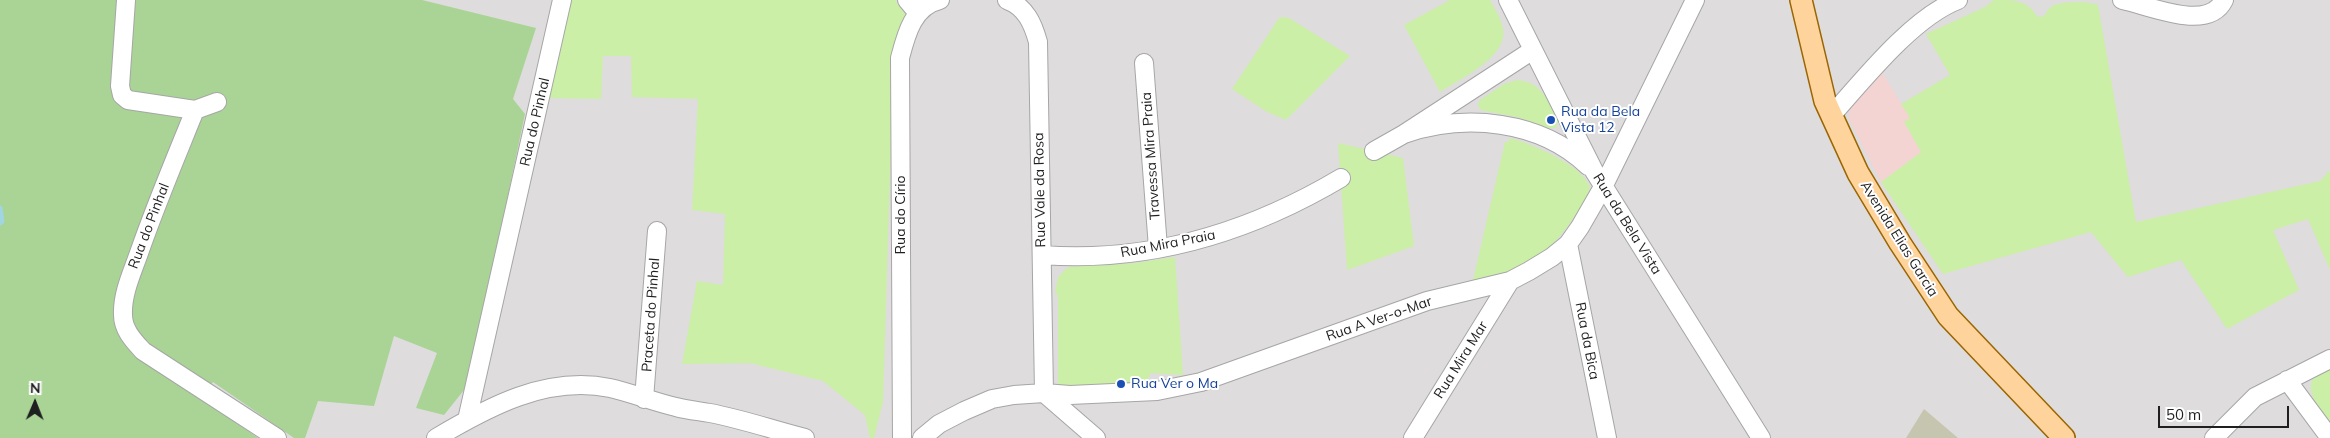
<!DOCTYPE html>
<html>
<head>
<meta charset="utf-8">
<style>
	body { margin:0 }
	#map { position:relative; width:2330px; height:438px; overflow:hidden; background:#f1ede5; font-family:Mulish,sans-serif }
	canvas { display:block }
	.north { position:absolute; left:10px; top:378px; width:50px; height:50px; -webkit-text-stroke:4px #fff; paint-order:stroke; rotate:1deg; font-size:14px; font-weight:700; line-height:20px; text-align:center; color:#1f1f1f }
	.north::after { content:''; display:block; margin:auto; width:18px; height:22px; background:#1f1f1f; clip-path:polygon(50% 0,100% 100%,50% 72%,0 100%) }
	.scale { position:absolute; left:2158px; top:406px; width:131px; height:22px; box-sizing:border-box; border:2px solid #1f1f1f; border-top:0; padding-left:6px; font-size:15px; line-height:18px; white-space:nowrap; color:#1f1f1f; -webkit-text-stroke:4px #fff; paint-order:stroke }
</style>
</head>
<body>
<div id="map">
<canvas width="2330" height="438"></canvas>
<div class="north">N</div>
<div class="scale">50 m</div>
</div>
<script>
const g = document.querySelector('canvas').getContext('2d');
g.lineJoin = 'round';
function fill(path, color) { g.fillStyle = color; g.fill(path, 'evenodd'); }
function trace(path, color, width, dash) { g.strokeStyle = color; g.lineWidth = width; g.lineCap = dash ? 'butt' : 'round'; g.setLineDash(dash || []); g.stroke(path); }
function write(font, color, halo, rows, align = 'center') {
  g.font = font + ' Mulish,sans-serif'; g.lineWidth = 4; g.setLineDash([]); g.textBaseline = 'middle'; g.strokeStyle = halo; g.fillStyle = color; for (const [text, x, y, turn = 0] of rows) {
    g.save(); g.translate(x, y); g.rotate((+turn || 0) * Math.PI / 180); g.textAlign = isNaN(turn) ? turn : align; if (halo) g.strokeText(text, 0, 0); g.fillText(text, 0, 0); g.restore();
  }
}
fill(new Path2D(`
	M385,0H2330V438H31Z`), '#dedcdc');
fill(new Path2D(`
	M1882,72L1910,118L1904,122L1922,152L1881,182L1849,119V114L1851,108Z`), '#f3d4d3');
fill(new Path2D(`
	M1924,409L1958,438H1906Z`), '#c6c6b0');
fill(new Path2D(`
	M571,0H895L906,15L894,43L883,402L874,438H870L865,415L823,381L750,363L682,364L697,281L723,285L725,214L692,210L698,99L632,97L631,56H603L601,99L546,98Z
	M1450,0H1490C1495,9 1501,18 1503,29C1508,57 1460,79 1440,92L1404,25Z
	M1994,0C2017,0 2026,0 2038,17L2044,16C2047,12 2049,7 2054,5C2066,1 2088,1 2098,5L2136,222L2320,181L2330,170V270L2308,219L2273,230L2299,290L2227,329L2181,260L2128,277L2091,232L1943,274L1881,182L1921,152L1904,122L1910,118L1901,104L1950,75L1926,34L1985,7Z
	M1284,17L1289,18L1350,56L1286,120L1267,112L1232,89L1279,18Z
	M1517,80C1542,82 1548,101 1558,121L1556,128H1548L1517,117L1480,110L1478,104L1480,100L1504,84Z
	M1510,138C1530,143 1585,166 1590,188C1587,200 1579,209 1573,219C1547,257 1522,268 1479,281L1473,280L1505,142H1508Z
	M1338,143L1403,158L1414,246L1347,270Z
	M1175,257L1183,375L1151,373L1147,381L1142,383L1061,386L1058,383V295L1055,294L1058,277L1068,267L1135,263Z
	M2330,368V421C2321,408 2305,395 2313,378Z`), '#ccefa7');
fill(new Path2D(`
	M0,0H422L536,28L513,99L525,114L468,385L444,415L416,408L437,353L394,336L374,406L318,401L305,438H294L213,382L201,398L258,438H0Z`), '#a9d496');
trace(new Path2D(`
	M0,208L2,221L0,223`), '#a2d5e2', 5);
const minor = new Path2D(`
	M126,0L120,86L122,95L128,100L195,110C176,157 156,204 139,253C132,273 122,294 123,315C123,330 134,341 143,351L277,438
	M907,0L917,12
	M1007,0C1026,7 1033,24 1038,42L1044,393L1096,438
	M1508,0L1594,171L1761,438
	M2122,0C2148,5 2208,33 2224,0
	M1144,63L1158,248
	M195,110L217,102
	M1831,116C1863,80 1913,17 1958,0
	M1404,134C1465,113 1540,120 1588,166
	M1374,151L1404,134L1533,50
	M1568,244L1607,438
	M1042,255C1149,263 1250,232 1341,178
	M2287,380L2330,438
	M644,399L657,231
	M467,420L562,0
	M436,438C488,407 547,375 610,388C632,393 654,402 676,407C687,410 698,411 710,413C742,419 773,430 805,438
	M902,438L900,58C906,35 913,6 940,0
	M922,438L939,424L964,411L992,399L1014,395L1044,393L1070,395L1157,391L1201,382L1427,301L1510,281L1529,271L1552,257L1568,244L1580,227L1603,187L1695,0
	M1413,438L1510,281
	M2214,438L2255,397L2330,359`);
const major = new Path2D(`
	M1801,0L1825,101L1858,173L1900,243L1948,316L2064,438`);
trace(minor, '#a6a6a6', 20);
trace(major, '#9b6500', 24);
trace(minor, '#fff', 18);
trace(major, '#ffd39c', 21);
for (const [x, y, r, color] of [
	[1551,120,5,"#1a4fb4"],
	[1121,384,5,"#1a4fb4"]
]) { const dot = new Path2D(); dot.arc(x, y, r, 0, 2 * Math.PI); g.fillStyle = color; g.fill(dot); trace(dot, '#fff', 2); }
write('14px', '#164399', '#fff', [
	["Rua da Bela",1561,112],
	["Vista 12",1561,128],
	["Rua Ver o Ma",1131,384]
], 'left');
write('14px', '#1f1f1f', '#fff', [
	["Rua do Pinhal",535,122,-77],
	["Travessa Mira Praia",1151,156,-94],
	["Rua Vale da Rosa",1040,190,-91],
	["Rua do Círio",901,215,-90],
	["Rua da Bela Vista",1627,224,58],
	["Rua do Pinhal",149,226,-69],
	["Avenida Elias Garcia",1899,239,58],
	["Rua Mira Praia",1168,244,-11],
	["Praceta do Pinhal",651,315,-86],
	["Rua A Ver-o-Mar",1379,319,-19],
	["Rua da Bica",1587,341,79],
	["Rua Mira Mar",1461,360,-58]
]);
</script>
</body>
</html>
